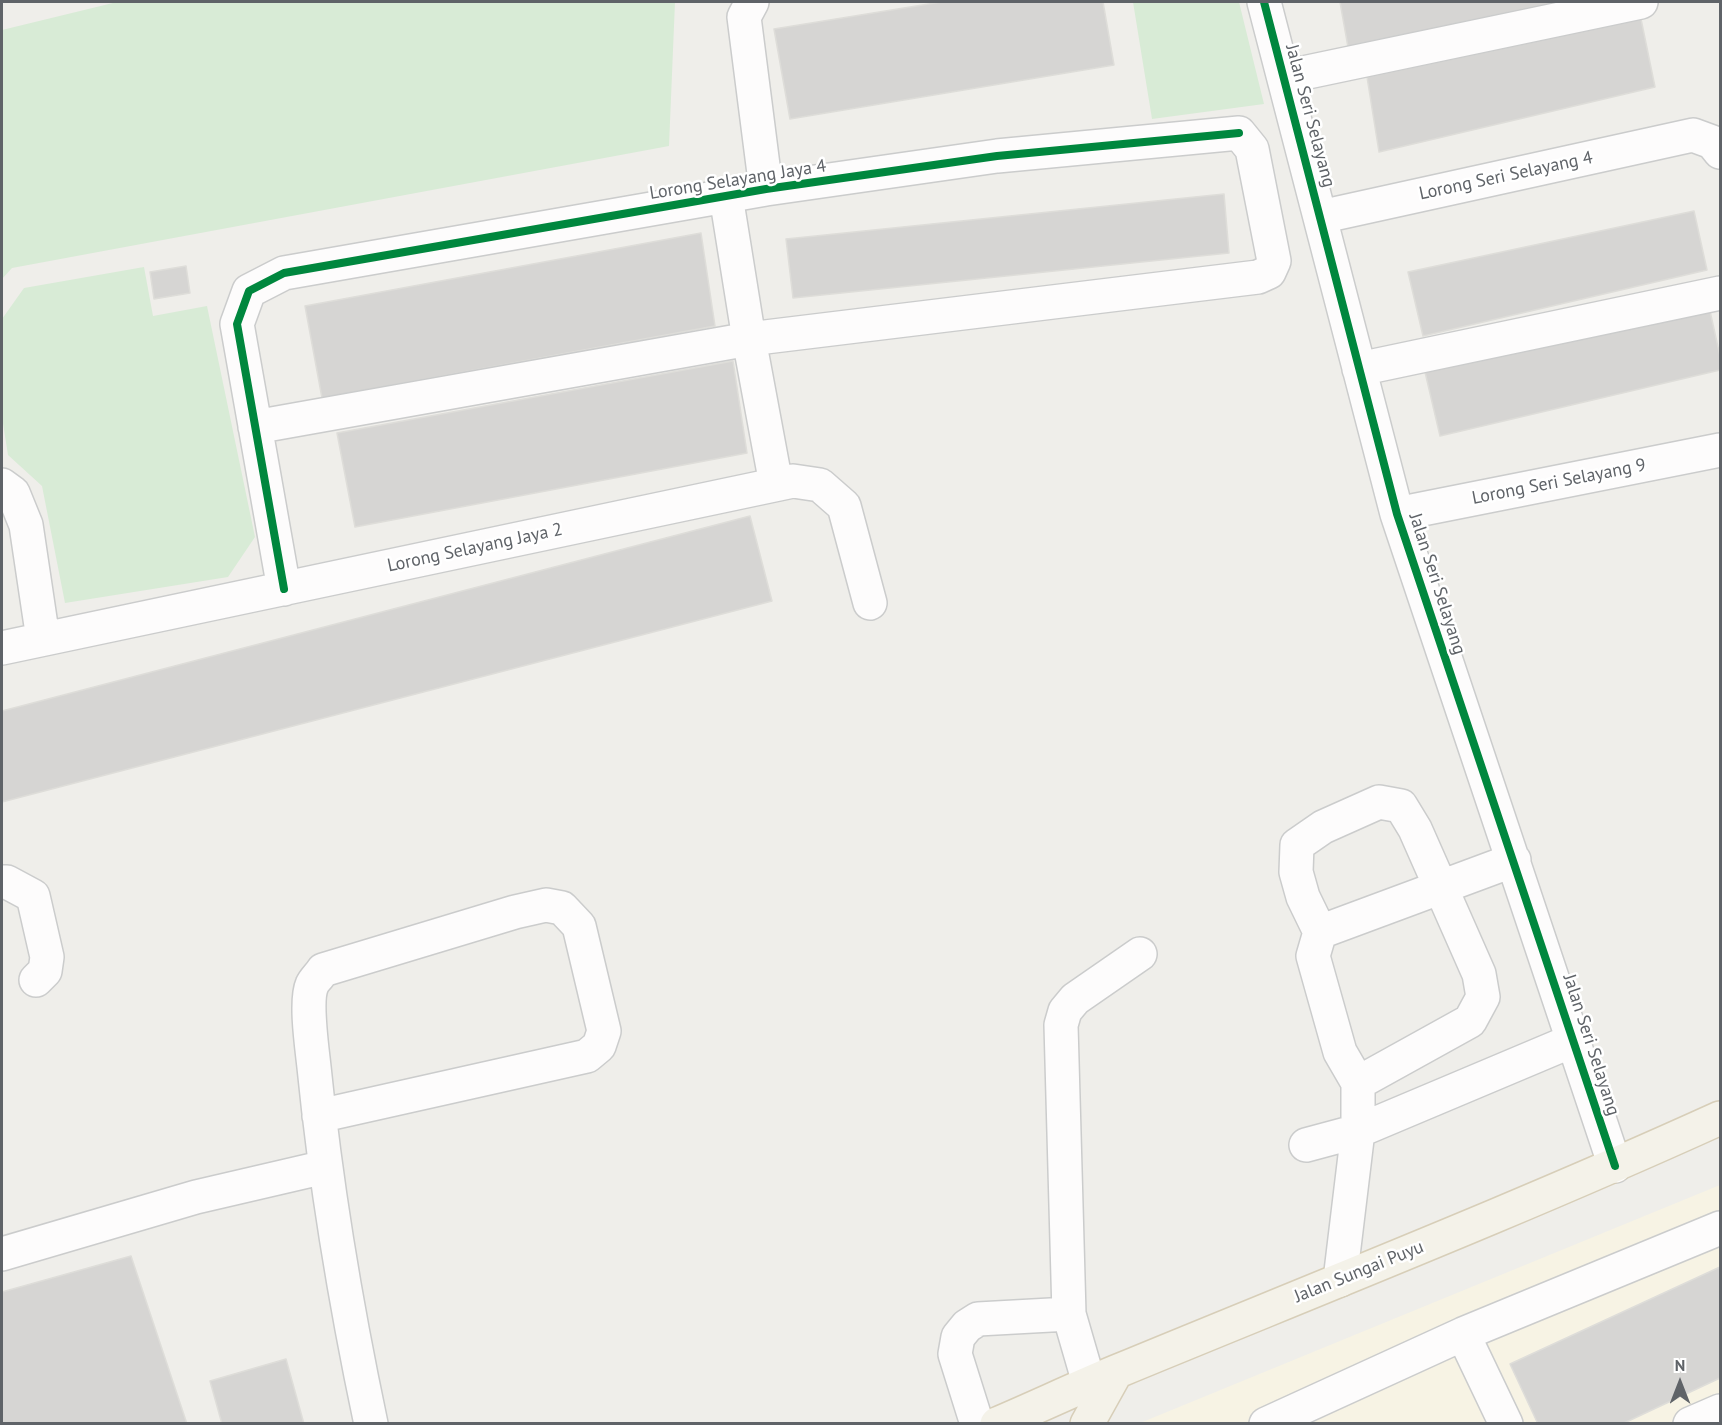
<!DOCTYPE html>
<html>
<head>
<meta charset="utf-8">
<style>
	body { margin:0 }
	#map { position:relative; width:1722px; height:1425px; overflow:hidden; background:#efeeea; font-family:"PT Sans",sans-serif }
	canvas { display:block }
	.frame { position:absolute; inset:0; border:3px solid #5f6368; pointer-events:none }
	.north { position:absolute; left:1650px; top:1353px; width:60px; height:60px; -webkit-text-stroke:4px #fff; paint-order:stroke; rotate:0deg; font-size:16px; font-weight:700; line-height:24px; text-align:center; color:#5f6368 }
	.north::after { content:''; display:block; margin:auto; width:21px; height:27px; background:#5f6368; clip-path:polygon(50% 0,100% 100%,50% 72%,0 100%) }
</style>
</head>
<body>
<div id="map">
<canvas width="1722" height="1425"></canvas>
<div class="frame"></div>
<div class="north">N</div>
</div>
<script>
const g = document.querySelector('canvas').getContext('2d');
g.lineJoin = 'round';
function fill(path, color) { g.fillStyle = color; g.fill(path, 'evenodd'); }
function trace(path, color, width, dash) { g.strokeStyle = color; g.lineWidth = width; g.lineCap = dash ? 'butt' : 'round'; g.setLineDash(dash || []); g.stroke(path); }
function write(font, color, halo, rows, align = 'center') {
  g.font = font + ' "PT Sans",sans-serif'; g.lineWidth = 5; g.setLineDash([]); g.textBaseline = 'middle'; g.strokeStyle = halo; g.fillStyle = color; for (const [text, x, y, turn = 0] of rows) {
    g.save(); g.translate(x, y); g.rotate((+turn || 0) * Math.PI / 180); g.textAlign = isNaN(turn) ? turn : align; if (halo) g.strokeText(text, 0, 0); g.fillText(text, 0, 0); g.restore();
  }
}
fill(new Path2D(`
	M1720,1185V1423H1140Z`), '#f7f3e4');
fill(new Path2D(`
	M117,2H675L669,146L12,268L2,279V30Z
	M1133,2H1239L1264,104L1152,119Z
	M144,267L153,316L207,306L255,537L228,577L65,603L42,486L8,455L2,417V319L24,288Z`), '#d8ebd6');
const building = new Path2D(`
	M941,2H1103L1114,65L790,119L774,29Z
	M1340,2H1556L1348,47Z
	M1641,19L1655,87L1379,152L1367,77Z
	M1224,194L1229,253L793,298L786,239Z
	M1694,211L1707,270L1423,336L1408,272Z
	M701,233L715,326L322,398L305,306Z
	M186,266L190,293L154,299L150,272Z
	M1710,311L1720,356V370L1440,436L1425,372Z
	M733,361L747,453L355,527L337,433Z
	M750,516L772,601L2,802V711Z
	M131,1256L187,1424H2V1292Z
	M1720,1267V1378L1622,1424H1538L1510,1364Z
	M286,1359L304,1424H222L210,1381Z`);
fill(building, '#d6d5d3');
trace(building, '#deddd9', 1.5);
const minor = new Path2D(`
	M752,2L744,17L766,189
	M1264,2L1397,514L1615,1166
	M1284,77L1641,2
	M1320,217L1693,135L1712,142L1720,152
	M1359,369L1720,293
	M255,427L749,339L726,196
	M2,485L13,493L26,525L43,639
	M1397,514L1720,450
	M284,589L237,324L249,291L284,273L766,189L997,156L1239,133L1252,149L1274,261L1269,272L1258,277L749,339L776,484
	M2,648L793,481L820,485L844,506L870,603
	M2,882H7L33,896L47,957L45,971L36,980
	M1320,932L1303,897L1296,872L1297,845L1323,827L1379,802L1401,806L1415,829L1479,974L1483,997L1470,1021L1358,1083
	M319,1116L587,1056L599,1046L604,1031L579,926L562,908L546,905L515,912L323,970C320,975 314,980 312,985C305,1001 312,1048 314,1067C326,1187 346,1306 371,1424
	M1306,1145L1358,1131L1574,1040
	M2,1254L196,1197L325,1167
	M1340,1280L1358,1131V1083L1340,1052L1313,956L1320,932L1514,860
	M1463,1334L1506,1424
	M1089,1383L1069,1314L1061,1025L1065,1011L1075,999L1140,954
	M977,1424L955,1354L958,1337L967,1326L978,1319L1069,1314
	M1266,1424L1463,1334L1720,1228
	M1690,1424L1720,1411`);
const major = new Path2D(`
	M997,1424C1037,1407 1077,1388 1118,1371C1319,1288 1522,1208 1720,1118
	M1087,1424L1116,1372`);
trace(minor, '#cbcccc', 36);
trace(major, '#d7ceb8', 36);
trace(minor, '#fdfcfc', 33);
trace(major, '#f4f2e9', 33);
trace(new Path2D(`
	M1264,2L1397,514L1615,1166
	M284,589L237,324L249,291L284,273L766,189L997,156L1239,133`), '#00873e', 8);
write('18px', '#5f6368', '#fff', [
	["Jalan Seri Selayang",1310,116,75],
	["Lorong Seri Selayang 4",1506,176,-12],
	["Lorong Selayang Jaya 4",738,180,-9],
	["Lorong Seri Selayang 9",1559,482,-11],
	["Lorong Selayang Jaya 2",475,548,-12],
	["Jalan Seri Selayang",1437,584,72],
	["Jalan Seri Selayang",1591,1045,72],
	["Jalan Sungai Puyu",1359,1272,-22]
]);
</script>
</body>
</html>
